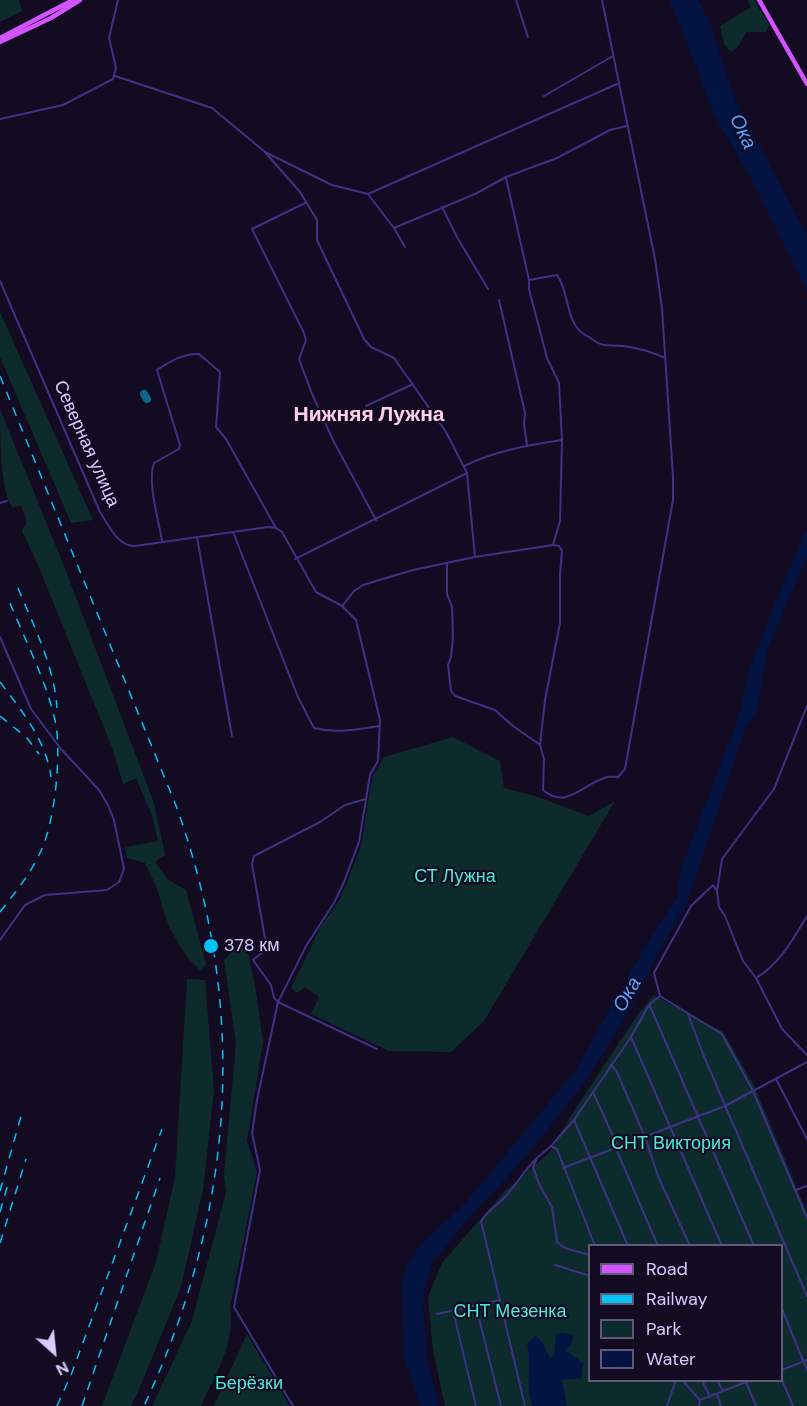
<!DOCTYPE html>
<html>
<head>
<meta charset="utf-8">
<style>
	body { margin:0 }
	#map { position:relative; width:807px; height:1406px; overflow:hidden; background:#120b22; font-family:"DM Sans",sans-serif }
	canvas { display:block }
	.legend { position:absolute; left:588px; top:1244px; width:195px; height:138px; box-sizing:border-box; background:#120b22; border:2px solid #61587a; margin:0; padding:8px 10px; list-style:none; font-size:18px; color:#d8ccff }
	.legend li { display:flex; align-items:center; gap:12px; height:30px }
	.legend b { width:30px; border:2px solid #61587a }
	.north { position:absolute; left:24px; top:1322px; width:60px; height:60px; -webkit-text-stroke:4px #120b22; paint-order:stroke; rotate:153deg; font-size:16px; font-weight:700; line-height:24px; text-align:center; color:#d8ccff }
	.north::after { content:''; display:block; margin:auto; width:21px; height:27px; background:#d8ccff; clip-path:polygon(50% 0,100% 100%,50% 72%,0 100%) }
</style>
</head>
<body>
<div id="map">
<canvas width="807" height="1406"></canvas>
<ul class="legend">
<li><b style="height:8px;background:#d253ff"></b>Road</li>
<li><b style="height:8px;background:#00c3f7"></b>Railway</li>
<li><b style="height:16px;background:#0d2b2d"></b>Park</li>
<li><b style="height:16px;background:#041442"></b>Water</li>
</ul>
<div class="north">N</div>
</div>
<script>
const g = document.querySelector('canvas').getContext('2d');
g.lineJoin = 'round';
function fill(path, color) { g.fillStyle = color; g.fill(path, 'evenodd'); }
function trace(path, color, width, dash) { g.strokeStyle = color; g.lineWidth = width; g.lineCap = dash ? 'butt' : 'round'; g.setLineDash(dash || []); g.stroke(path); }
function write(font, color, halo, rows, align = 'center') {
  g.font = font + ' "DM Sans",sans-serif'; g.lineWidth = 4.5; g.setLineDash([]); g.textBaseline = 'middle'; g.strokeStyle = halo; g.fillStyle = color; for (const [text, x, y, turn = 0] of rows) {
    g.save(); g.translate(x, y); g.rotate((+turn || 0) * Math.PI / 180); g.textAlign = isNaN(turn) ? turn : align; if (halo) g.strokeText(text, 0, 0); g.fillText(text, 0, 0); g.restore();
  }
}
fill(new Path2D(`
	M0,0H19L22,11L0,22Z
	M748,0H754L769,25L766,32H746L738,47L731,52L724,44L720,26L751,7Z
	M0,312L93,520L71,523L0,357Z
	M0,409L64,566L154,803L165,855L155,862L167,879L186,890L206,964L201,971L187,957L169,927L156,886L145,863L127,858L125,847L158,841L152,816L136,778L123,784L113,750L38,565L22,531L27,522L21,505L13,508C0,495 0,431 0,409Z
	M453,737L500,761L504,788L538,797L589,816L615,801L484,1021L451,1052L389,1051L311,1014L319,997L305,987L297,993L291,988L321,926L340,899L348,880L361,846L372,777L384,757Z
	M245,939L255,985L263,1042L247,1141L257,1172L230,1308C236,1342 215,1376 201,1406H152L192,1321L226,1192L224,1174L236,1043L224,960Z
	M187,979L205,980L214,1090L203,1190L181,1287L138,1392L131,1406H102L156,1262L175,1177Z
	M654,995L723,1032L753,1083L807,1212V1406H445L433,1350L428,1297L442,1263L505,1191L550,1152L570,1117L640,1011ZM590,1246H782V1380H590Z
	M247,1334L290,1406H214Z`), '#0d2b2d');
fill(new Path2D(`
	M669,0H698L709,20L735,100L807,235V291L747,171L714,115L690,50Z
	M807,529V557L768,648L756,715L746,725L687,904L660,950L633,1005L586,1081L526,1157L468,1219L433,1262L425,1287L423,1307L427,1359L439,1406H420L404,1357L402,1282L408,1264L418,1248L467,1201L575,1071L649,940L677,898L681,869L740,713L749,670L780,590Z
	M562,1333L573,1335L572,1343L566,1351L583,1363L581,1378L562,1380L567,1406H532C525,1383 532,1366 527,1343L536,1336L543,1343L550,1358L554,1355L556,1334Z`), '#041442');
trace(new Path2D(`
	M144,394L147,399`), '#09678c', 8);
trace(new Path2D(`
	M516,0L528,37
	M115,76L212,108L265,152L332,185L368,194L394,228L405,247
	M544,96L613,56
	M0,119L63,105L113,79L116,68L109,38L118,0
	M265,152L300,192L317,220V240L364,339L371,347L394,358L446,432L467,473L475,557
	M506,178L529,280
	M368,194L617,84
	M305,203L252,229L304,333L306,340L299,359L312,394L333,440L376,520
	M442,207L457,237L488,289
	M394,228L475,194L506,177L557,158L610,130L627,126
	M0,281L100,512C108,524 118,547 135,546L268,527L276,528L282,532L316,592L342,606L356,620L380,720L378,761L370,775L359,842L344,882L334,903L306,946L278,1002L257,1100L252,1133L260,1170L234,1307L293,1406
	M499,300L525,413L524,424L527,445
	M366,406L413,384
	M464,466C495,451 528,445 562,440
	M0,503L7,501
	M233,532L298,697L314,728C337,734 358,729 380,726
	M197,537L232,736
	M162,541C159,521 147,483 154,463L179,449L180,445L157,370C169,362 183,353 199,354L220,372L216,427L226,439L276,528
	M553,545L560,521L562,440L559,383L547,358L529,289V280L557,275C569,291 565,317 581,332C581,332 588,337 589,337C605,349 606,344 624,346C638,348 652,352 665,358
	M295,559L467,473
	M447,563V594L452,607L453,637L451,657L448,665L451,691L455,696L495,710L513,726L539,744
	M343,605L354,591L363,585L413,570L475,557L553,545L559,546L562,551L560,574V623L545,700L540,745L544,759L543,790C566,810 582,785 604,778C609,776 613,777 618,777L625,769L673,500V477L662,308L655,259L602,0
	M0,637L31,709L61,749L99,790L108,805L114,820L124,869L119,882L107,890L45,895L25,905L0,940
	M366,799L345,805L320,822L254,856L252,864L266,944L263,952L253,960L271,985L274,998L278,1002L377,1049
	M717,891L722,859L774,789L807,706
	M756,978C780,964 793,939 807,916
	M650,1006L754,1246
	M688,1014L703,1054L807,1296
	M631,1037L722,1246
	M807,1055L782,1029L756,978L743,961L725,916L719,907L717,891L713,885L691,906L654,973L660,996L722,1034L753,1091L807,1218
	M611,1065L616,1070L645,1137L658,1176L690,1246
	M776,1079L807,1139
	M593,1092L618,1147L617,1151L658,1246
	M574,1120L628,1246
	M551,1146L537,1158L533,1167L539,1184L552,1207L557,1242L565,1248L590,1255
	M563,1168L725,1106L807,1062
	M796,1190L807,1186
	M595,1246L557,1149L551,1146L574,1120L631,1037L649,1005L660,996
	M555,1265L590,1276
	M476,1306L501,1406
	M782,1309L807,1370
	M453,1311L476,1406
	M437,1314L500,1300
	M782,1370L807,1360
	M682,1380L700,1400
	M702,1380L710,1397
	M717,1380L723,1391
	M782,1380L793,1406
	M746,1382L756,1406
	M717,1394L721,1406
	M525,1406L481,1221C489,1209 497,1206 506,1196C517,1184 525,1169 537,1158
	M667,1406L676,1380
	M699,1406L700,1400L751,1380`), '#3e3186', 2);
trace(new Path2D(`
	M759,0L807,84
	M0,38L73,0
	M0,42L51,18L80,0`), '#d253ff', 4.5);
trace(new Path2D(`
	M0,376L177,808C249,1012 235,1211 144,1406
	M18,588C34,627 54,665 57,708
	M0,682C22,711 46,740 51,777
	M0,716L27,738L39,754
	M0,912C14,894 29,876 39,855C55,826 63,748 54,716C45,678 22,633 7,596
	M0,1191L23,1109
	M0,1212L8,1184
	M0,1243L26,1159
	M57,1406L71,1375L162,1129
	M82,1406L160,1178`), '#00c3f7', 1.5, [9, 8]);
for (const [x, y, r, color] of [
	[211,946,8,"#00c3f7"]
]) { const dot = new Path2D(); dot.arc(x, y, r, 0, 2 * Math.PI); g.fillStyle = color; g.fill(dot); trace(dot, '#120b22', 2); }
write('18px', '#d8ccff', '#120b22', [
	["Северная улица",86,444,66]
]);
write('18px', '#4cebd5', '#120b22', [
	["СТ Лужна",455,877],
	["СНТ Виктория",671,1144],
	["СНТ Мезенка",510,1312],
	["Берёзки",249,1384]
]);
write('18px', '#d8ccff', '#120b22', [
	["378 км",224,946]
], 'left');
write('italic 20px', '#5aa0ff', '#120b22', [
	["Ока",742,132,64],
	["Ока",628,995,-61]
]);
write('bold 21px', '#ffcee8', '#120b22', [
	["Нижняя Лужна",369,415]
]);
</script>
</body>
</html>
